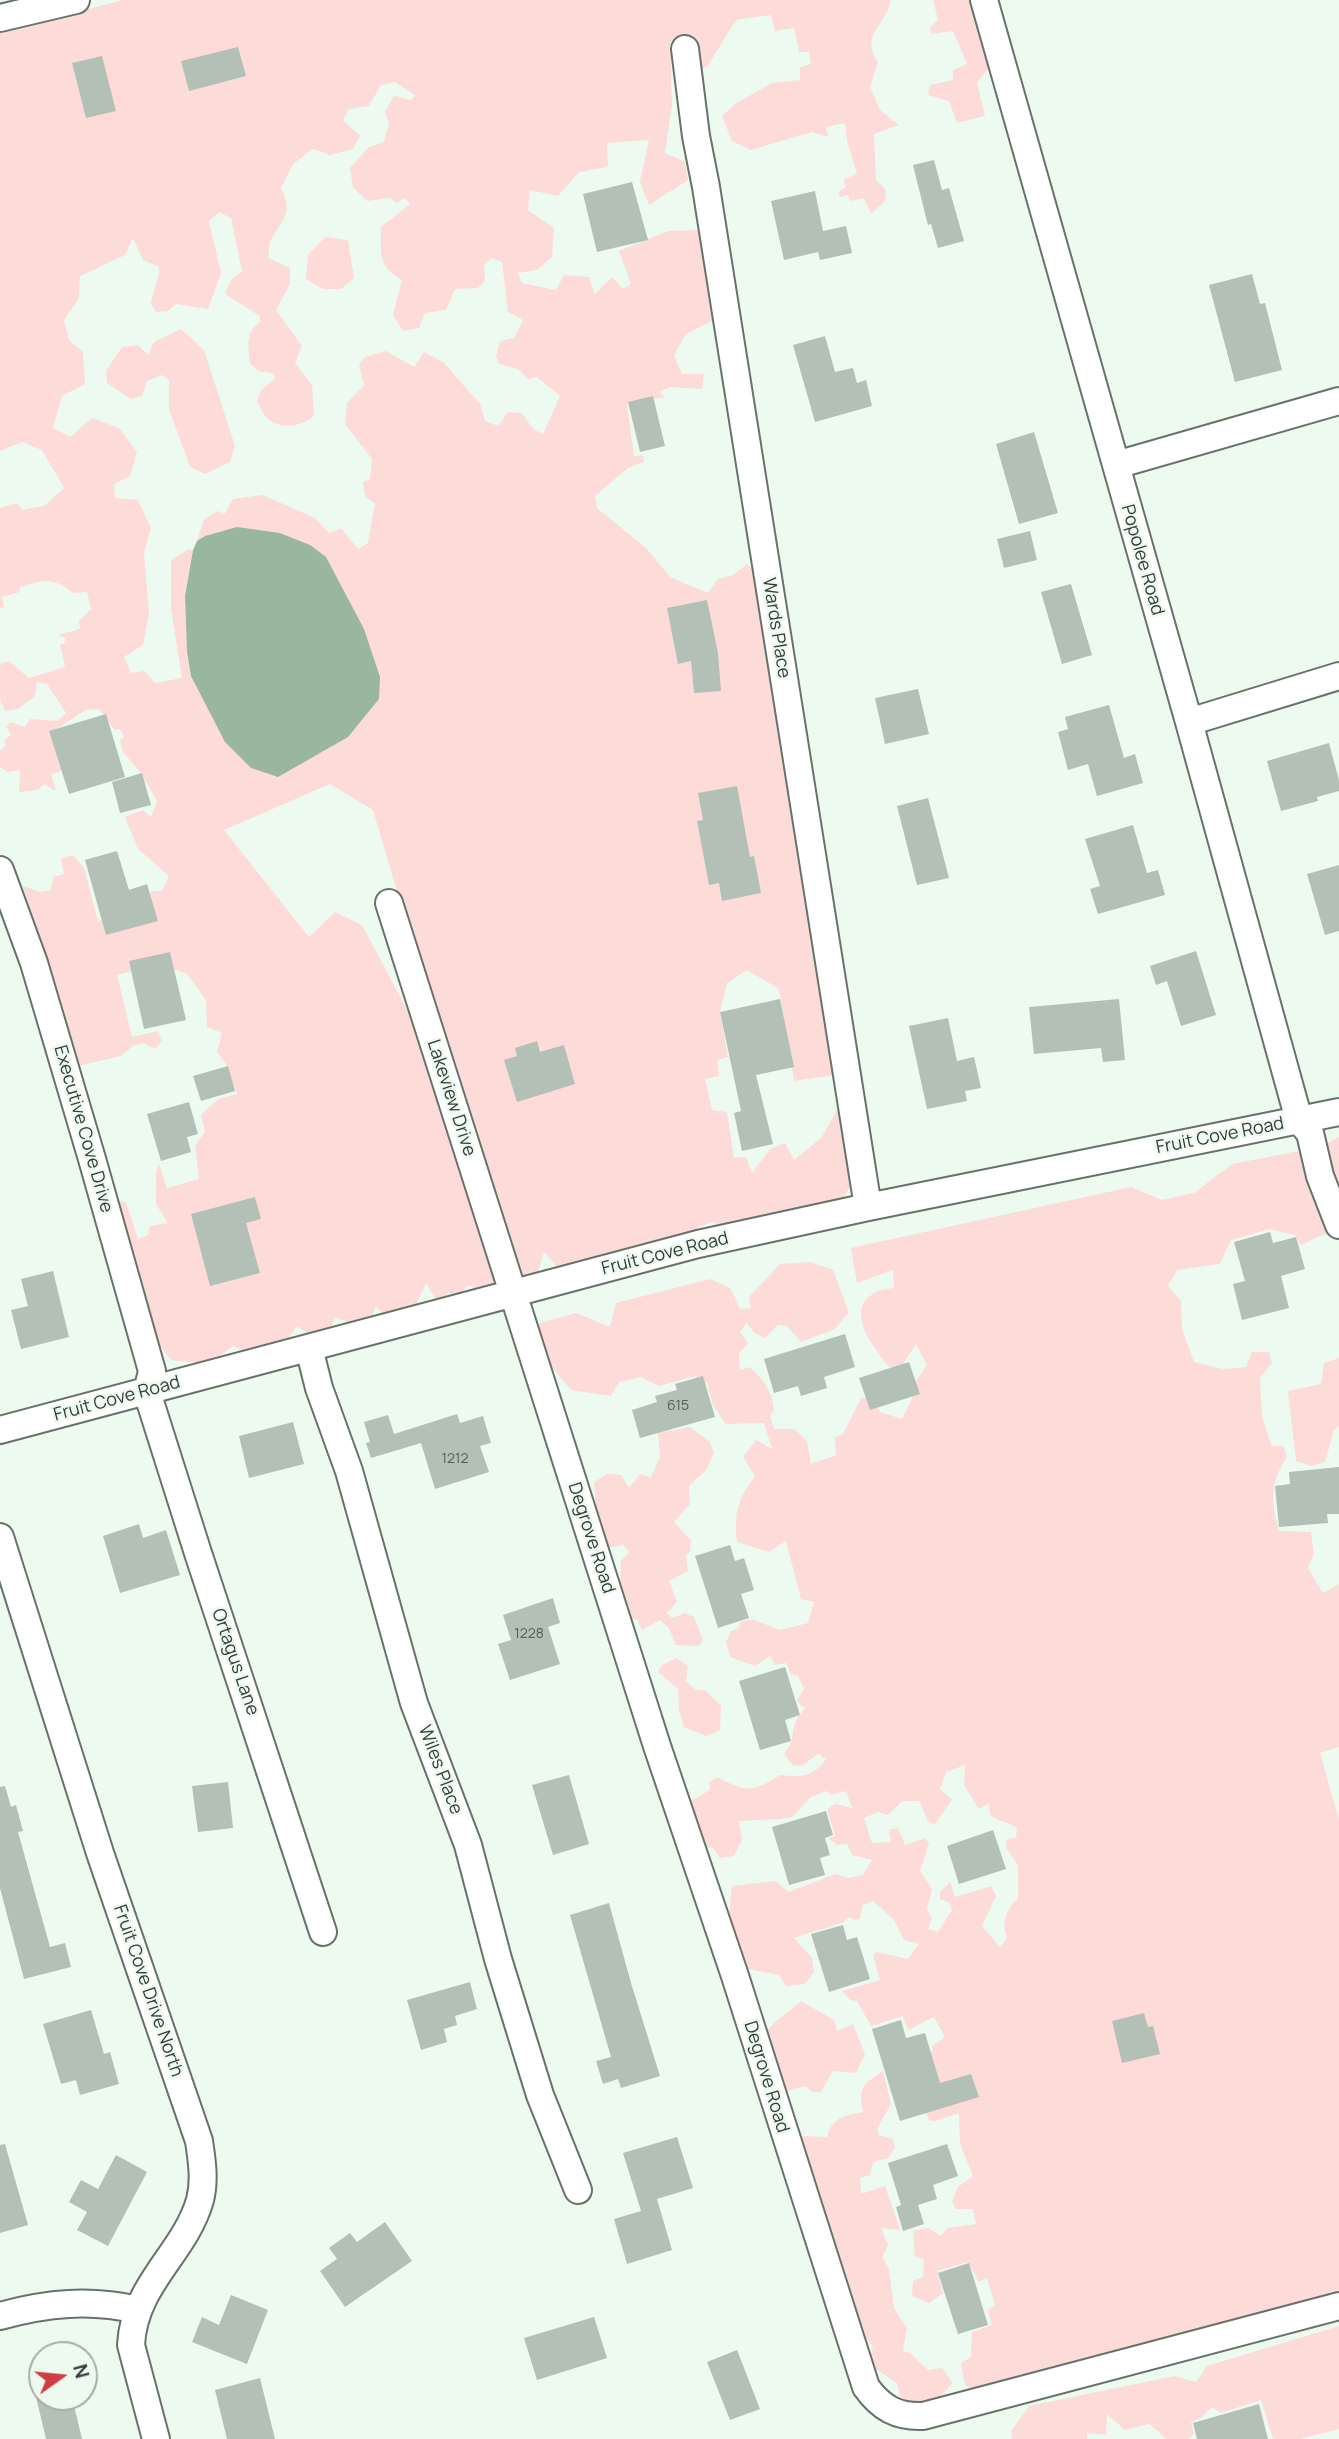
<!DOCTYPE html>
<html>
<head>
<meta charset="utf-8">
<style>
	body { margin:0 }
	#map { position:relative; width:1339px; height:2439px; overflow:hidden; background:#edfaf0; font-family:Manrope,sans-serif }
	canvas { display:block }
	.north { position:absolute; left:28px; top:2341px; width:70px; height:70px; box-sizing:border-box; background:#edfaf0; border:2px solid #a4aea6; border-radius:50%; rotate:75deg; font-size:19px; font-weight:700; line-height:28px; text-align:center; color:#363b37 }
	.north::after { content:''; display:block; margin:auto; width:24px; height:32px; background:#ce3e44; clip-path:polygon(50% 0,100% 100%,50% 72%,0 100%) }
</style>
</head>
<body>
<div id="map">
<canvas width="1339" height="2439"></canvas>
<div class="north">N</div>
</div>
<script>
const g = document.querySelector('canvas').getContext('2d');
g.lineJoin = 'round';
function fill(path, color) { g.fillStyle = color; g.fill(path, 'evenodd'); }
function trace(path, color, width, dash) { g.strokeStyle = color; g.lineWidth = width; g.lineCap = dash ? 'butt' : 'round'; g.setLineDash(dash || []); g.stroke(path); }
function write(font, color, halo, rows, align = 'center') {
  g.font = font + ' Manrope,sans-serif'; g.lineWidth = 5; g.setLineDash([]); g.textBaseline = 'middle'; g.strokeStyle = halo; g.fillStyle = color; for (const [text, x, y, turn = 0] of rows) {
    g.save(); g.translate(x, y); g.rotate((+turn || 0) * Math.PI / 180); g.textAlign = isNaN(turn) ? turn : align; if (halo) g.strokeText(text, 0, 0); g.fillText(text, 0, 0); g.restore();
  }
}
fill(new Path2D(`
	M123,0H891C886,26 859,35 878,62L870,87L880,110L899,125L874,134L876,180L886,190L885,201L871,214L864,198L850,201L848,195L840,197L838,192L846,187L844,179L857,174L847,141L845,123L826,127L828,137L812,132L751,150L732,141L722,116L735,104L772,83L800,80V67L811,64L809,52H799L794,28L775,31L771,15L736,20L707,67L695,70L688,43L670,42L672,104L665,153L685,162L688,180L649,205L640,182L649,140L607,143L608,167L579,172L558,196L530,190L528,210L554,228L552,257L537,270L518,273L522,283L556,290L564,275L589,277L595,294L612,277L623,289L631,284L619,251L668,231L700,230L716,319L686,334L674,355L682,374H704L702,389L670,387L660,392L664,397L627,404L634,456L643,455L644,462L628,468L595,496L597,508L647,549L670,577L708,593L718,579L733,575L747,564L755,571L834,1075L794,1081L779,989L747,970L727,983L720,1012L728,1057L717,1060L719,1076L705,1079L712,1110L727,1112L734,1158L746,1157L752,1173L770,1149L785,1143L794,1160L822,1137L839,1106L853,1182L841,1201L727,1226L713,1222L698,1227L694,1233L559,1269L544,1252L537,1276L511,1278L373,810L330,784L224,830L309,937L335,912L362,925L428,1049L501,1283L479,1290L468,1285L457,1297L448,1292L443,1301L438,1303L426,1283L414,1309L386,1316L376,1307L370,1320L353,1324L335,1317L330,1331L311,1336L297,1326L286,1342L250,1354L233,1346L209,1364L171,1360L157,1342L117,1201L126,1202L138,1239L148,1235L150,1226L168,1223L156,1204V1172L159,1164L167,1188L199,1179L195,1146L205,1131L201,1115L218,1099L237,1094L226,1064L217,1052L222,1033L207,1027L206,1000L187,974L160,964L117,975L132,1037L158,1031L162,1041L155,1049L143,1043L134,1045L121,1056L78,1066L23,886L40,892L51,890L53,877L64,874L61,858L73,855L84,868L98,921C120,916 145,916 151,891H162L169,876L138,849L125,817L143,810L151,817L157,801L140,772L123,752L120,740L124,737L120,729L115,730L99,709L86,710L56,729L67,769L51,774L56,791L44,784L38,790L19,792L20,770L8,772L0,767V751L6,745L4,740L11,735L6,727L10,722L25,727L30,719L58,721L66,713L47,684L37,682L35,696L18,709L5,711L0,699V664L9,661L29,678L65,667L60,644H64L66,638L58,635L80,629L79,621L91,609L87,592L73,593C52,576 43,580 19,588L20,592L2,597L4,608L0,607V508L18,503L22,510L44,506L64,488L42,450L22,442L0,451V32ZM395,82L415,95L411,100L394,96L385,112L389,123L384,142L369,147L350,168L353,187L367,201L390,198L396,203L405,198L410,204L381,227C381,253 377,266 402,280L393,315L403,331L419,328L425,313L446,310L455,289L478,288L485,281L484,266L491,258L502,262L508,312L523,320L514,338L500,341L496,356L499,364L518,369L528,379L537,377L560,396L543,434L533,429L522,413L508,412L498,426L485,421L480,404L443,362L424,352L414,367L386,351L365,357L359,365L364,385L347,403L345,424L372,459L370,479L363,482L365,496L375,504L368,543L358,549L341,528L329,533L315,518L263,495L233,499L225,514L218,511L204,519L197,541C223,525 250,529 280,533L191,676L187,652L185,596L193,550L189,549L171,560V609L182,678L155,683L144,671L131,673L124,657L143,645L149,613L144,553L151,528L138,500L115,498L114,484L130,476L137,452L119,428L92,418L70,437L53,428L62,396L85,384L83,352L69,340L64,320L79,298L80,276L125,255L133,238L143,260L159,267C159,281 153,290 151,304L156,312L168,311L176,304L208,309L221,273L209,221L219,212L231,218L242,271L231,280L225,294L260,316V322C245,333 248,346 250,363L258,371L273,373L275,379L261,390L257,401C260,406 262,413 266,417C278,430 302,427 314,416L312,385L295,363L302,346L276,310L290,284V268L268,258C269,251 269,242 273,236C286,216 292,211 281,188L293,164L313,149L330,155L353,149L360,136L343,120L349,109L369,106L381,85Z
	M933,0H972L991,65L977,83L985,116L957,123L949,101L928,95L930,85L953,80V70L967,64L953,31L931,34L930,27L938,20Z
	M325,237L348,240L354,278L341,289H323L306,279L308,255Z
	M181,329L204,350L235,446L230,462L205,474L190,467L169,409V380L162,375L147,381L142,396L131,399L107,383L106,371L122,347L138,345L148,355L154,342Z
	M1339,1137V1231H1331L1301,1245L1295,1235L1269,1229L1231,1240L1220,1264L1177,1270L1168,1286L1181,1301L1182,1329L1194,1362L1223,1369L1246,1367L1252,1352H1269L1272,1363L1260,1378L1262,1417L1272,1446H1284L1287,1457C1269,1484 1271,1501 1279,1531L1311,1532L1314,1554L1308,1568L1323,1593L1339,1584V1747L1320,1753L1339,1820V2293L978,2393L965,2385L961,2363L971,2357L972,2332L992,2325L988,2310L995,2305L987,2278L979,2282L968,2262L937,2271L943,2293L929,2303L912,2296L913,2281L923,2277L924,2259L915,2257L913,2231L928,2228L941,2236L947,2228L976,2224L973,2209H956L952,2202L958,2187L973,2176L960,2144L959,2113L935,2121H930L924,2110L916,2055L933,2051L932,2046L945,2037L934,2017L908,2030L903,2016L871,2026L857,2001L850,2000L842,1991L880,1980L873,1955L877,1952L908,1959L919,1944L904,1940L894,1920L873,1901L863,1905L860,1918L856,1920L848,1917L844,1922L794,1938L812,1958L814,1972L805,1984L786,1986L779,1975L743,1968L728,1922L732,1886L776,1881L788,1892L836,1874L848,1878L863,1875L872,1860L852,1855L847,1844L837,1845L828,1838L835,1836L827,1809L836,1804L852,1808L846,1791L831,1795L826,1791L811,1797L792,1817L780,1819L739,1821L742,1840L734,1856L720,1858L713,1847L705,1848L689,1802L710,1790L709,1783L717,1777C746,1792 752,1793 780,1775C800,1777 813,1778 826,1759L818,1754L803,1765L793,1766L784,1754C796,1737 790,1736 796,1721C798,1715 803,1713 805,1707L801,1706L797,1700L804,1689L798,1676L791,1674L786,1663L775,1665L770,1656L755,1666L730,1657L726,1642L731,1631L739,1628L740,1622L752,1619L780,1630L808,1623L814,1602L801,1599L786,1541L769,1552L737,1542C734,1512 738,1499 755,1476L743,1457L756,1440L772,1449L764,1423L726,1424L713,1405L707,1383L699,1384L696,1376L659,1386L641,1377L619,1382L611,1396L571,1390L546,1360L537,1324L576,1313L610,1327L616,1303L710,1279L730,1288L740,1309L751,1308L749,1297L780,1264L810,1262L833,1270L849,1312L835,1329L801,1342L787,1326L778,1325L765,1338L756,1334L746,1323L740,1332L748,1343L739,1354L740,1370L750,1367C764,1381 772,1390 774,1410L770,1416L774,1429H795L807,1441L811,1464L836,1455L835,1437L843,1434L861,1398H874L880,1412L902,1419L912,1399V1387L927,1365L916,1344L898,1372C887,1368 882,1358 875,1348C855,1320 853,1292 894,1288L893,1270L857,1283L851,1248L1131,1187L1162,1200L1194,1193L1232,1164L1320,1147ZM965,1765L964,1785L979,1809L989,1803L990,1815C999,1822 1008,1822 1017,1828L1016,1838L1007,1839L1006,1848L1018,1865V1898C1006,1910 1001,1922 1007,1938L1000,1947L982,1926L996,1896L991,1886L955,1897L950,1882L940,1892V1899L950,1903L952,1910L938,1932L928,1929L932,1919L927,1909L932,1889L920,1871L929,1844L925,1838L905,1845L898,1828L889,1830L891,1842L872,1843L864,1818L878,1812L888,1815L902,1801H919L929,1823L935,1824L952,1800L940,1789L946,1772Z
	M1339,1358V1426L1334,1430L1325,1462L1312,1466L1296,1461L1288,1391L1321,1384L1324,1363Z
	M690,1427L710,1442L714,1453L707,1469L689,1486L690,1504L674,1522L691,1540L690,1551L686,1555L688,1571L669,1581L677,1602L667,1613L672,1618L685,1613L694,1617L703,1640L699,1646L676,1645L669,1628L660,1620L642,1630L637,1619H630L620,1582L621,1561L629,1552L623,1545L607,1548L596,1512L594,1482L608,1474L621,1475L629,1488L640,1474L651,1477L660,1457L658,1433Z
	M677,1658L688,1666L686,1681L696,1690H705L721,1706L720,1730L706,1736L684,1727L679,1710L678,1689L658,1672L662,1665Z
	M801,2001L834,2020L837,2031L853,2024L865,2054L856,2073L833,2071L821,2092H812L806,2086L783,2092L764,2037C772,2020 788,2014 801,2001Z
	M883,2071L891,2104L877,2129L879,2135L893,2139L895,2148L888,2158L873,2162L870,2175L860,2178L861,2194L885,2186C890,2202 896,2214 900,2230L881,2228L888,2245L882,2257L889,2269L894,2308L907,2328L903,2351L910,2353L928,2370L942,2368L953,2383L936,2401L912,2405L900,2396L897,2383L876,2369L870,2357L873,2347L866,2338L800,2136L827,2137C833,2116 844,2116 863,2112C858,2087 863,2084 883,2071Z
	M1339,2326V2429L1300,2439H1273L1261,2400L1221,2413L1212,2407L1201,2418L1191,2422L1194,2434L1188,2439H1167L1149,2424L1125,2430L1107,2414L1106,2435L1087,2433V2439H1012L1011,2431L1029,2406L1174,2376L1196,2382L1207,2366Z`), '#fddbd9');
fill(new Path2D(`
	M237,527L280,533L310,545L326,557L364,629L380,677L379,699L348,737L278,777L251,768L225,742L191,676L187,652L185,596L193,550L197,541L205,536Z`), '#99b79f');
fill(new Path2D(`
	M238,47L246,76L189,91L181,61Z
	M102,56L116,111L86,118L72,63Z
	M934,160L942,190L949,188L964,241L938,248L931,224L928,225L913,165Z
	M632,182L648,240L597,252L583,194Z
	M815,191L823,231L846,226L852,253L820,260L818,252L784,260L771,201Z
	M1252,274L1260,304L1265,303L1282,370L1235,382L1209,285Z
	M825,336L835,372L853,368L857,383L866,380L872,406L815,422L793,345Z
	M653,396L665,446L640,452L628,402Z
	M1034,432L1058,513L1019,524L996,444Z
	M1030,531L1037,560L1004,568L997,539Z
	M1071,584L1092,655L1062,664L1041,592Z
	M707,600L718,653L721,691L694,693L691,661L678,664L667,608Z
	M918,689L929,734L885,744L875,698Z
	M1109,705L1124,758L1135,754L1143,783L1097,796L1088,764L1068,770L1058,732L1068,729L1065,717Z
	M106,714L125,777L69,794L49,731Z
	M1329,743L1339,780V791L1317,797L1318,801L1281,811L1267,761Z
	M142,773L151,805L120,813L112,782Z
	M737,786L750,857L754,856L761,893L722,901L719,883L709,885L697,821L703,820L698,793Z
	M928,798L949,878L917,885L897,806Z
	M1133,825L1147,873L1158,870L1165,895L1098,914L1090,889L1100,886L1085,839Z
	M117,851L129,890L147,884L158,921L106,935L85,860Z
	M1339,865V931L1325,935L1307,874Z
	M1196,951L1216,1015L1181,1026L1167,981L1156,985L1150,966Z
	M170,952L186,1020L144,1029L129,961Z
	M780,999L794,1067L756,1075L773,1144L742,1151L734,1113L741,1111L720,1012Z
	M1119,999L1125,1060L1103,1062L1101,1048L1034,1054L1029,1007Z
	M948,1018L957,1061L974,1057L981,1088L965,1091L967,1101L927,1109L909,1026Z
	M537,1041L540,1052L564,1045L575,1084L517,1102L504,1060L517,1056L515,1048Z
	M228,1066L235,1091L201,1101L193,1076Z
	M189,1102L198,1134L187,1137L191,1152L161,1161L147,1114Z
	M255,1197L261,1219L246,1223L260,1273L210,1286L191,1214Z
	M1270,1232L1273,1243L1296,1237L1305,1269L1281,1276L1289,1308L1242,1320L1233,1284L1245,1281L1234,1242Z
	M53,1271L69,1337L21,1349L11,1310L28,1306L21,1279Z
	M845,1334L855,1367L824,1377L827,1388L801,1396L798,1386L774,1393L764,1359Z
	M909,1362L920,1394L870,1410L859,1378Z
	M703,1376L715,1417L640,1438L632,1410L657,1402L655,1396L677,1390L675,1384Z
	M457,1414L460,1423L483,1416L491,1443L480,1446L489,1472L435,1489L421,1443L371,1458L366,1443L370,1442L364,1422L388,1415L394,1434Z
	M293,1422L304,1464L249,1478L239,1436Z
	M1339,1467V1514H1327L1328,1523L1279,1527L1275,1486L1290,1484L1289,1472Z
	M139,1524L143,1538L166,1530L180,1575L120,1593L103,1536Z
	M730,1545L735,1561L744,1558L754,1590L741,1594L749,1618L718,1628L695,1556Z
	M553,1598L560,1623L548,1627L560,1664L510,1680L498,1644L511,1640L503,1615Z
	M785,1667L800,1715L785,1720L791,1741L760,1750L739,1681Z
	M569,1775L589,1844L553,1855L532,1785Z
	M228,1782L233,1828L198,1832L192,1786Z
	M5,1786L11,1807L16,1805L23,1831L18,1832L50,1947L65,1943L71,1967L24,1979L0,1888V1787Z
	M826,1811L833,1835L825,1838L830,1855L820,1858L825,1875L789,1885L772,1827Z
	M993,1830L1006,1869L959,1884L947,1846Z
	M609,1903L631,1983L660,2076L621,2088L618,2079L603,2084L596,2061L611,2057L570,1915Z
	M843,1925L847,1940L857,1937L870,1979L829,1992L811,1934Z
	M470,1982L477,2009L455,2016L457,2025L444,2029L447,2042L421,2050L407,2000Z
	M91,2010L104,2054L110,2052L119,2084L80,2095L76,2080L61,2084L43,2024Z
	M1144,2013L1148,2027L1153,2026L1160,2054L1122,2063L1112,2021Z
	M901,2020L906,2038L925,2033L940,2083L971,2074L979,2097L900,2121L872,2029Z
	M677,2137L693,2188L657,2199L672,2250L627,2264L614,2219L641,2211L623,2153Z
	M5,2144L28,2225L0,2233V2145Z
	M947,2144L958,2176L933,2185L937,2199L918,2205L924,2224L903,2231L896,2207L901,2205L888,2163Z
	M116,2155L147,2172L108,2246L77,2230L87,2212L69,2202L81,2180L98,2189Z
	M385,2222L412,2261L345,2307L320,2271L337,2259L329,2248L350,2233L357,2242Z
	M969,2263L988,2325L958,2334L938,2273Z
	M231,2295L268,2310L247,2364L192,2342L202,2317L219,2325Z
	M594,2317L607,2358L537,2380L524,2338Z
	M737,2350L760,2409L730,2420L707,2362Z
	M260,2378L275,2439H227L215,2390Z
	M36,2397H72L82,2439H46Z
	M1259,2404L1268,2439H1197L1193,2423Z`), '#b3c0b6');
const minor = new Path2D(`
	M984,0L1189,722L1299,1120L1310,1133L1320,1176L1339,1225
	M0,18L76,0
	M685,49L696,136L706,187L868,1207
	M1116,465L1339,401
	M1189,722L1339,676
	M0,870L34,963L92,1159L152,1371L147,1392L198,1553L323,1932
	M389,903L657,1746L735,1976L866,2387C881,2408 897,2417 923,2416L1339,2306
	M309,1348L319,1388L349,1471L414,1703L468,1845L498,1959L540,2095L578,2190
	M0,1430L698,1244L868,1207L1339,1112
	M0,1537L100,1853L199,2141C202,2161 205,2181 200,2200C185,2253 134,2284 131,2345L156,2439
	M0,2316C47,2303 90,2299 138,2310`);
trace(minor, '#67736a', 30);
trace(minor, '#fff', 26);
write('14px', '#555c57', null, [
	["615",678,1406],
	["1212",455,1459],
	["1228",529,1634]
]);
write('18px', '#363b37', '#edfaf0', [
	["Popolee Road",1142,560,74],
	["Wards Place",776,628,81],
	["Lakeview Drive",451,1098,72],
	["Executive Cove Drive",83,1129,74],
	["Fruit Cove Road",1220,1136,-11],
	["Fruit Cove Road",665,1254,-14],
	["Fruit Cove Road",117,1399,-15],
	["Degrove Road",591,1538,72],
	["Ortagus Lane",235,1662,71],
	["Wiles Place",440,1770,69],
	["Fruit Cove Drive North",148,1991,71],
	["Degrove Road",766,2077,73]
]);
</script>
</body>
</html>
